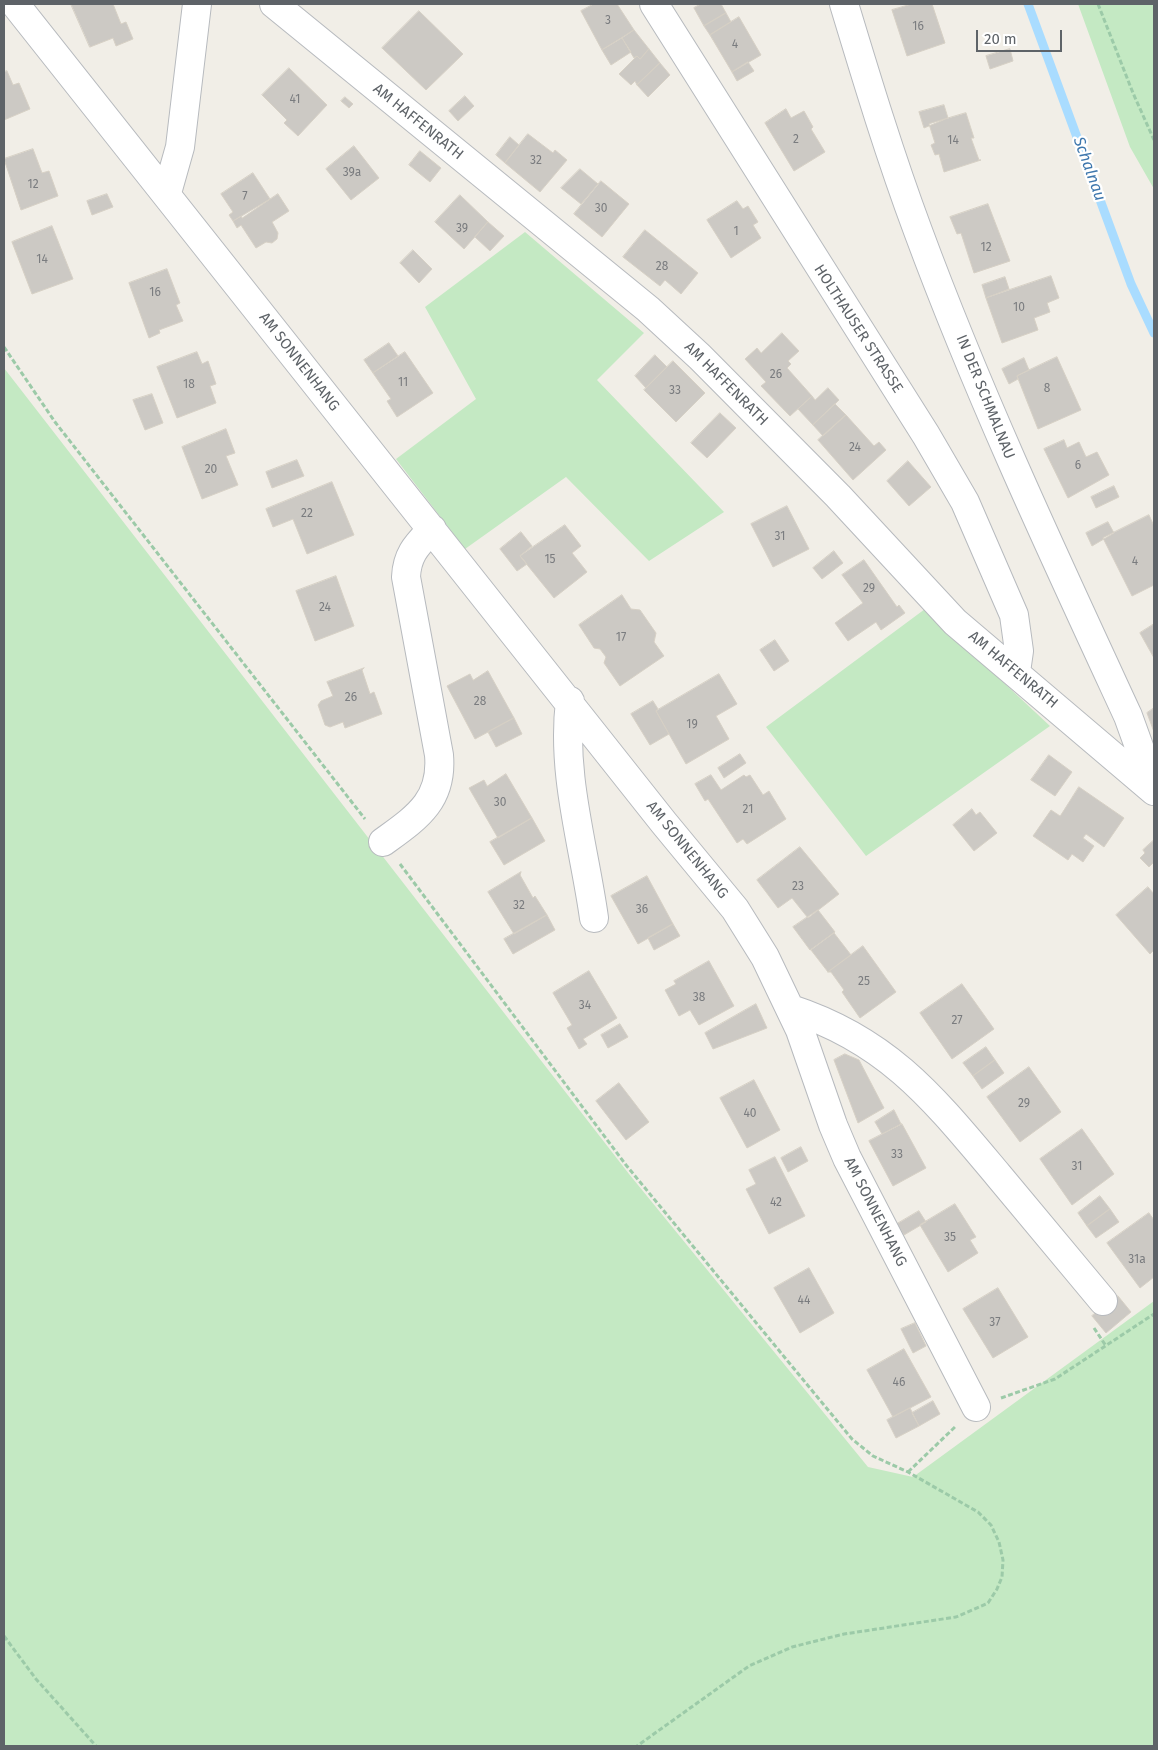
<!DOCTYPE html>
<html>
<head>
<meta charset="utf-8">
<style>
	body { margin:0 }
	#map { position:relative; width:1158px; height:1750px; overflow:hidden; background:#f1eee7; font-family:"Fira Sans",sans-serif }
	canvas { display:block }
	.frame { position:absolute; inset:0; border:5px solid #5e6368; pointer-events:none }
	.scale { position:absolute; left:976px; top:30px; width:86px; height:22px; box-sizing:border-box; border:2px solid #5e6368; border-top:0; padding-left:6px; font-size:15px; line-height:18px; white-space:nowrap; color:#5e6368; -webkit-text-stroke:4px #fff; paint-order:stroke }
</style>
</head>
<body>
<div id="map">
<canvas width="1158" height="1750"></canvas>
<div class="frame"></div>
<div class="scale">20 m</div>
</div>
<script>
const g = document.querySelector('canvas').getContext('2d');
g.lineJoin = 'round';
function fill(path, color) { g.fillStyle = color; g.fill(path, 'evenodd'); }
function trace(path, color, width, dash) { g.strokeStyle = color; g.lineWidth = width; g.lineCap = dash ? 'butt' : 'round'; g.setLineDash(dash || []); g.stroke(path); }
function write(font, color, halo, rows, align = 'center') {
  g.font = font + ' "Fira Sans",sans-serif'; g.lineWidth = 4.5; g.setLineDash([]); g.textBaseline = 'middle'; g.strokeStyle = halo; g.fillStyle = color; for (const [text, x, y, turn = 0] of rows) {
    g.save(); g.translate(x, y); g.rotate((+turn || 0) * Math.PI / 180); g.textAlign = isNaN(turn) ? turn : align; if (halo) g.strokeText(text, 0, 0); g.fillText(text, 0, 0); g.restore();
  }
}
fill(new Path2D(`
	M1078,4H1154V189L1130,147Z
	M525,232L644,333L597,380L724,512L649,561L566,477L465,549L396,459L476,399L425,307Z
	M4,368L629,1174L868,1467L913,1477L1154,1301V1746H4Z
	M925,609L1050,726L866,856L766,727Z`), '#c4e9c3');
trace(new Path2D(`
	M1028,4L1131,284L1154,333`), '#a9dcff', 9);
const building = new Path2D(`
	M71,4H113L121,24L126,22L133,39L116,46L113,38L90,47Z
	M594,4H617L634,30L602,50L581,11Z
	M701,4H721L726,13L704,26L694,8Z
	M912,4H932L945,43L907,56L892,10Z
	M419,11L463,54L426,90L382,48Z
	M726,13L731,22L710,35L704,26Z
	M739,17L761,55L732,72L710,35Z
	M634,30L649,49L640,59L637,56L634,58L622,38Z
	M622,38L631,52L611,65L602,50Z
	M649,49L660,63L637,85L635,81L631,85L619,74L637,56L640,59Z
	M1010,49L1013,61L990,69L986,56Z
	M748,62L754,71L737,81L732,72Z
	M660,63L670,75L648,97L637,85Z
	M289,68L327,105L298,136L284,123L287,120L262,95Z
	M7,71L13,85L19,83L30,109L4,120V72Z
	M465,96L474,106L458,121L449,111Z
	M345,97L353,104L349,108L341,101Z
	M944,105L948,118L924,128L919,112Z
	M786,109L791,118L804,111L813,127L811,129L825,152L794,171L765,123Z
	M966,113L974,138H971L979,160H981L944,172L939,154L935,155L931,145L935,143L929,124Z
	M528,134L553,153L555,150L567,160L540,192L505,163Z
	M510,137L519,145L505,163L496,155Z
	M354,146L379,178L351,200L326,169Z
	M33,149L42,173L49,171L58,196L21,210L4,159Z
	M420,151L441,168L430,182L409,165Z
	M580,169L598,184L581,204L561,188Z
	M253,173L270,199L233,221L229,215L233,212L221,194Z
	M601,181L629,204L602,237L574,214Z
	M107,194L113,207L92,215L87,201Z
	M278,194L289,211L272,222L278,233L277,239L272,243L266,242L256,248L241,225L237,228L233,221L241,216L242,218Z
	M460,195L488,222L464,249L435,222Z
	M737,201L743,209L748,206L758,222L753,225L761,238L731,258L707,220Z
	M988,204L1010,261L974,273L961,233L957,234L950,217Z
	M488,222L504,236L490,251L475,237Z
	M52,226L73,279L32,294L12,242Z
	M645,230L698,273L681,294L665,280L660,286L623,257Z
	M413,250L432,269L419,283L400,263Z
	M167,269L180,303L176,305L183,321L159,330L160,333L149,338L129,283Z
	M1051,276L1059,298L1047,303L1050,312L1034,318L1038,330L1002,343L986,298Z
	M1005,277L1009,289L986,298L982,285Z
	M782,333L799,351L788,361L791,364L787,368L812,396L790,416L761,386L766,382L745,359L757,348L761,353Z
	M389,343L398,356L373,373L364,360Z
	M197,352L202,364L208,361L216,384L210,386L216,403L177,418L157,367Z
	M405,352L433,393L397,417L387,401L391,399L373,373Z
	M655,355L667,367L646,388L635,376Z
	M1057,357L1081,410L1038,429L1017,376Z
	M1024,358L1029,370L1017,376L1018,379L1009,384L1002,369Z
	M673,361L705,393L676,422L644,390Z
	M828,388L839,400L813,425L798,409L812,396L815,400Z
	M152,394L163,423L145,430L133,400Z
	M835,404L846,415L823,436L813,425Z
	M720,413L736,428L707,458L691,443Z
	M846,415L874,446L879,442L886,450L853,480L818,440Z
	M226,429L235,453L226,456L238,485L202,499L182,447Z
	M1064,440L1067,448L1079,442L1086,457L1097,452L1109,475L1068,498L1044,449Z
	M297,460L304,476L272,488L266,472Z
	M908,461L931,487L909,506L887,481Z
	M332,482L354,535L307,554L293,519L273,527L266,509Z
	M1114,486L1119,497L1096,508L1091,497Z
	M787,506L809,549L773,567L751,524Z
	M1149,515L1154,526V585L1132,596L1103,538Z
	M1108,522L1114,533L1092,546L1086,533Z
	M565,525L581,546L572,553L587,572L554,598L520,556Z
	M521,532L532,546L520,556L527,564L517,571L500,549Z
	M834,551L843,563L822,579L813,568Z
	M864,560L897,607L899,605L905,613L881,630L876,622L848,641L835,623L863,603L842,575Z
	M336,576L354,626L315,641L296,591Z
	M622,595L631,609L640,610L656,633L654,642L664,656L620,686L604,663L606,657L600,649L594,648L579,625Z
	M1154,624V658L1140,633Z
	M775,640L789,661L774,671L760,650Z
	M364,668L362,670L370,694L374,692L382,714L345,728L343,722L330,727L325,725L318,705L321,701L333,696L327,682Z
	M488,671L514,718L475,739L447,686L470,674L473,680Z
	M719,674L737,704L716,716L729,739L686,764L656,711Z
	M653,701L658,709L656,711L669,734L650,745L631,714Z
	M1154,708V732L1147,713Z
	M514,718L522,734L496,747L488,732Z
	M740,754L746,763L724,778L718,768Z
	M1049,755L1072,772L1055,796L1031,780Z
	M506,774L532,818L498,838L469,788L484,780L487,786Z
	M711,775L721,790L744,775L746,777L750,775L763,795L769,791L786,819L747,844L743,839L737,843L708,799L705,801L695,784Z
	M1079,787L1124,818L1104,847L1086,834L1083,838L1094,846L1083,862L1072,854L1068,860L1033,836L1051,810L1060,816Z
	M972,809L976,815L980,812L997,833L974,851L953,825Z
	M532,818L545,841L504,865L490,842Z
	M1154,840V862L1149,867L1140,858L1145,853L1143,850Z
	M800,847L839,894L808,918L792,898L778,908L757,880Z
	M521,872L520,875L533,898L535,896L547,915L514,934L488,892Z
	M647,876L673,924L638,944L611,896Z
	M1148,887L1154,894V950L1150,954L1116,915Z
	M818,910L835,932L810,950L793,927Z
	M547,915L555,930L513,954L504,939Z
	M673,924L680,936L654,950L648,938Z
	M834,933L851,955L828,972L811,950Z
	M863,946L896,992L860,1018L842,992L844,990L831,972H828Z
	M709,961L734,1006L699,1025L690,1010L679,1016L665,990L676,984L674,981Z
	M589,971L617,1018L583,1039L587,1044L579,1049L567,1028L572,1025L553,993Z
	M962,984L994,1029L952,1059L920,1013Z
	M756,1004L767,1028L713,1049L705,1033Z
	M620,1024L628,1037L608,1048L601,1035Z
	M986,1047L995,1060L973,1076L963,1063Z
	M845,1054L859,1060L884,1108L858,1123L834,1060Z
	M995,1060L1004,1073L982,1089L973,1076Z
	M1029,1067L1061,1112L1020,1142L987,1097Z
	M754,1080L780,1130L747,1148L720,1098Z
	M619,1083L649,1122L626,1140L596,1101Z
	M894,1110L901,1124L882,1134L875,1122Z
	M902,1124L926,1168L893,1186L869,1141Z
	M1082,1129L1114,1174L1072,1205L1040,1159Z
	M801,1147L808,1161L788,1172L781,1158Z
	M775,1157L805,1216L769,1234L746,1189L756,1184L749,1170Z
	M1100,1196L1110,1209L1087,1226L1078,1213Z
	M955,1204L976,1237L970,1240L978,1253L948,1272L920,1225Z
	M1110,1209L1119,1222L1096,1238L1087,1226Z
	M919,1211L926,1222L904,1235L897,1224Z
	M1149,1213L1154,1220V1277L1140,1288L1107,1243Z
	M809,1268L834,1313L800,1333L774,1288Z
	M998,1288L1028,1337L993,1358L963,1309Z
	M1118,1296L1131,1312L1106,1333L1092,1316Z
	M915,1323L926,1346L913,1353L901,1329Z
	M904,1349L931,1397L893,1417L867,1370Z
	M933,1401L940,1414L919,1426L912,1413Z
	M910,1408L919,1426L896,1438L887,1420Z`);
fill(building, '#ccc9c4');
trace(building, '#d6d0c5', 1);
const minor = new Path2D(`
	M15,4L664,823L735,909L765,957L800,1030L833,1125L847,1158L976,1407
	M274,4L648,309L700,357L838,496L955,622L1154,791
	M654,4L926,435L965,502L1014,615L1019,651L1016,672
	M844,4C867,80 890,156 918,231C979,396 1054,556 1128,716L1141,752L1143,781
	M167,193L180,147L197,4
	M570,701C561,774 584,846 594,918
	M383,842C416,818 443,801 439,755L406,577C407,554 417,545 432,529
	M791,1009C889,1041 934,1099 998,1175C1033,1217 1068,1259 1103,1301`);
trace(minor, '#b7babe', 30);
trace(new Path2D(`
	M1098,4L1133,93L1154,140
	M4,347L55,422L365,819
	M400,864L626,1165L852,1439L873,1456L908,1472L978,1512L991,1525L999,1542L1003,1560L1002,1577L997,1589L988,1603L956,1617L844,1634L792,1647L749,1666L637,1746
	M1094,1328L1106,1346
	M1001,1398L1055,1379L1154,1314
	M908,1472L956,1426
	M4,1636L36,1679L96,1746`), '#9ccaa8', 3, [5, 2.5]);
trace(minor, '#fff', 28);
write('12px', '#7a7c7f', null, [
	["3",608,21],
	["16",918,27],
	["4",735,45],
	["41",295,100],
	["2",796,140],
	["14",953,141],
	["32",536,161],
	["39a",352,173],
	["12",33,185],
	["7",245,197],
	["30",601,209],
	["39",462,229],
	["1",736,232],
	["12",986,248],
	["14",42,260],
	["28",662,267],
	["16",155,293],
	["10",1019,308],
	["26",776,375],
	["11",403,383],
	["18",189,385],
	["8",1047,389],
	["33",675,391],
	["24",855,448],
	["6",1078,466],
	["20",211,470],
	["22",307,514],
	["31",780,537],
	["15",550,560],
	["4",1135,562],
	["29",869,589],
	["24",325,608],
	["17",621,638],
	["26",351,698],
	["28",480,702],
	["19",692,725],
	["30",500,803],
	["21",748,810],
	["23",798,887],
	["32",519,906],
	["36",642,910],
	["25",864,982],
	["38",699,998],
	["34",585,1006],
	["27",957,1021],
	["29",1024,1104],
	["40",750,1114],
	["33",897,1155],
	["31",1077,1167],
	["42",776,1203],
	["35",950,1238],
	["31a",1137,1260],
	["44",804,1301],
	["37",995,1323],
	["46",899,1383]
]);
write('15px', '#5e6368', '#fff', [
	["AM HAFFENRATH",418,122,39],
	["HOLTHAUSER STRASSE",858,329,57],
	["AM SONNENHANG",299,362,52],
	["AM HAFFENRATH",726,384,45],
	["IN DER SCHMALNAU",985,397,68],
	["AM HAFFENRATH",1013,670,40],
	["AM SONNENHANG",687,850,51],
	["AM SONNENHANG",875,1212,63]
]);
write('italic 16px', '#3e77ad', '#fff', [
	["Schalnau",1089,169,70]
]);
</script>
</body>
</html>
